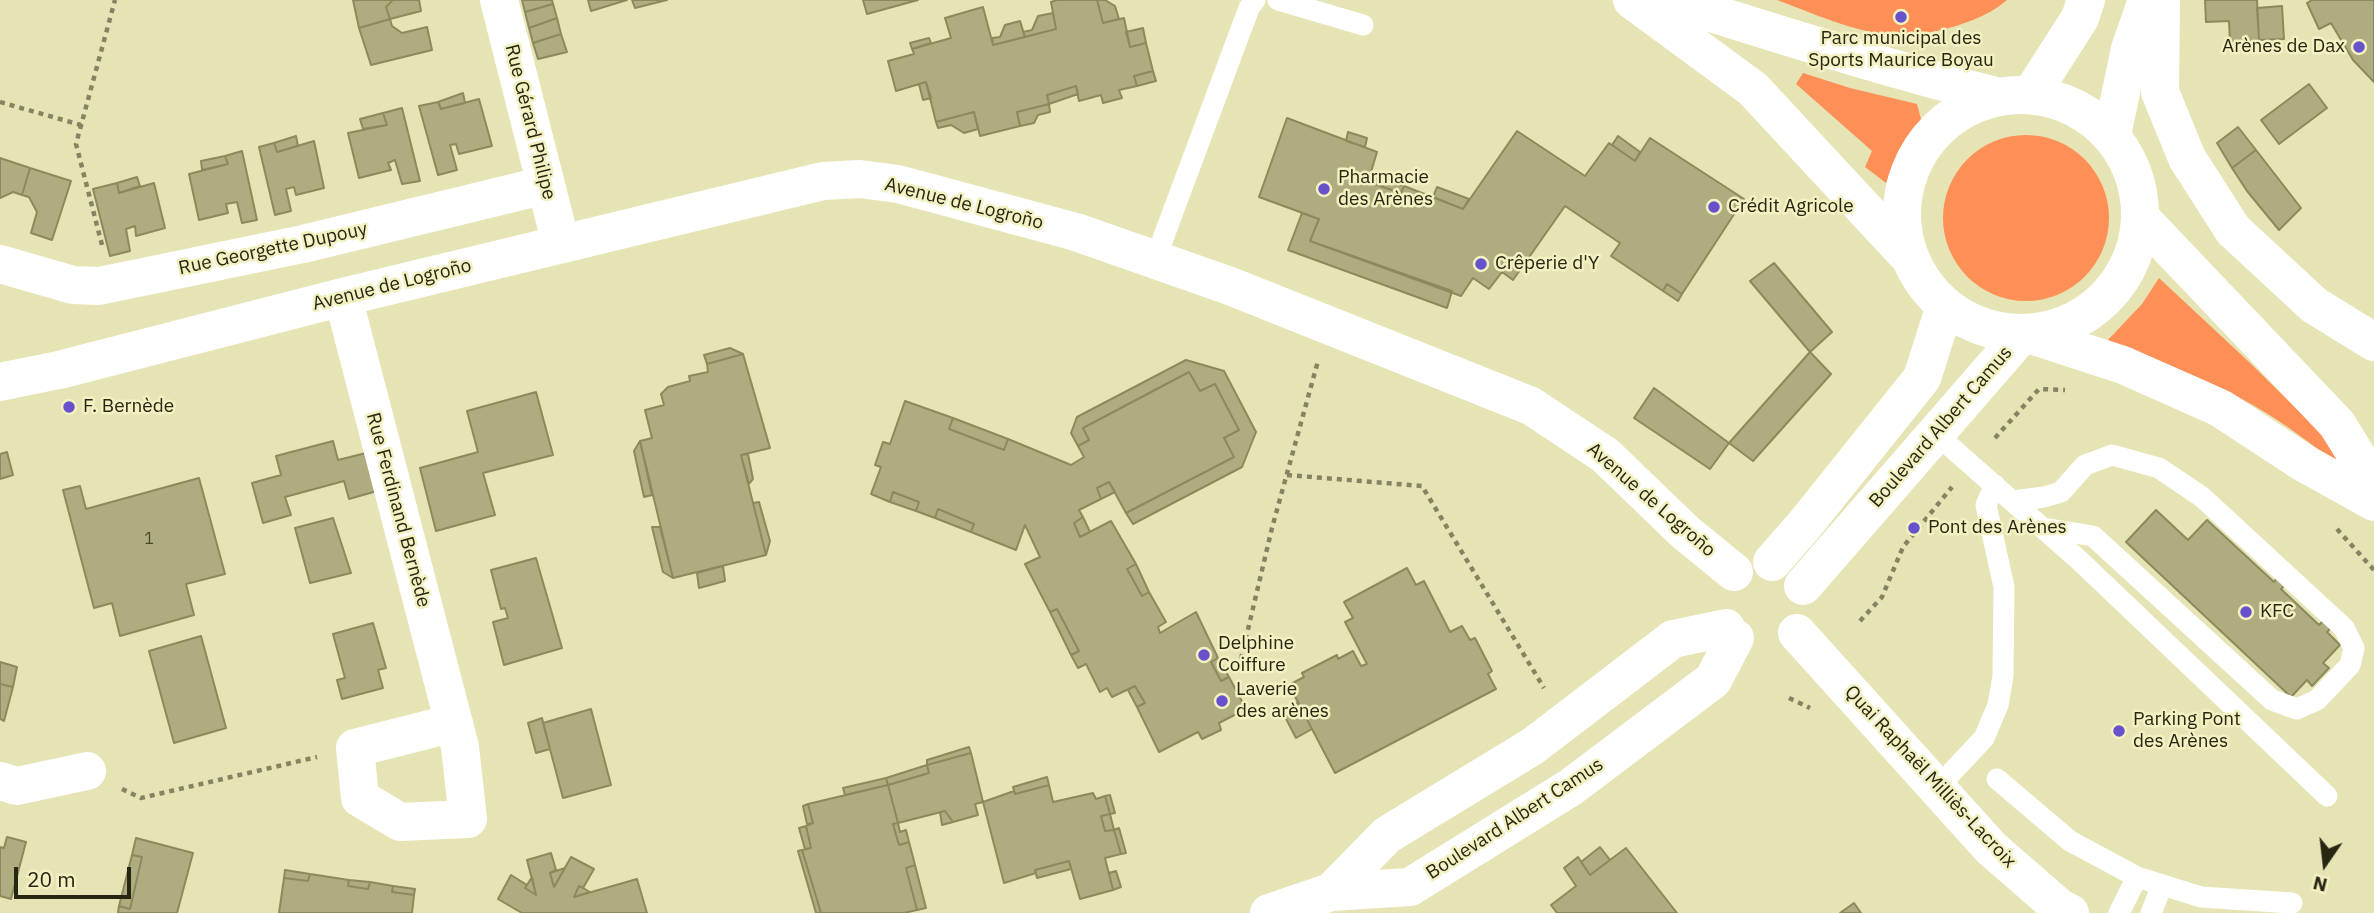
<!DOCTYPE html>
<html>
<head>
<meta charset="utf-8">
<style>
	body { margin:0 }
	#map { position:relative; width:2374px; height:913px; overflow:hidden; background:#e6e4b4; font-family:"IBM Plex Sans",sans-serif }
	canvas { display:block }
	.north { position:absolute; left:2290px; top:829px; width:70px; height:70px; -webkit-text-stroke:5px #f3f1c1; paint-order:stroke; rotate:194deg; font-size:19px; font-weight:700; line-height:28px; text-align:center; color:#272613 }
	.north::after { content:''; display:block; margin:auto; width:24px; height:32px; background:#272613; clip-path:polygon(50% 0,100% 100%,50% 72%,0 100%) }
	.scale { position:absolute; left:14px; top:867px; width:117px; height:32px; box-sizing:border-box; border:4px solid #272613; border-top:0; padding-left:9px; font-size:21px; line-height:24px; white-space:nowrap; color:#272613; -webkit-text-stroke:5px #f3f1c1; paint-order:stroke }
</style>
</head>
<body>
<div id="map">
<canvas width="2374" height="913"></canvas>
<div class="north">N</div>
<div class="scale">20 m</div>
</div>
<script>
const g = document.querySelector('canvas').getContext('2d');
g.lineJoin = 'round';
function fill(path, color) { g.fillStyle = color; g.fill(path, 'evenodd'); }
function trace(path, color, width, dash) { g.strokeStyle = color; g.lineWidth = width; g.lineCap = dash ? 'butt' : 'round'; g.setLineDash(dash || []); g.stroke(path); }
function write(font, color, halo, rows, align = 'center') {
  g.font = font + ' "IBM Plex Sans",sans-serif'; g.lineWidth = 5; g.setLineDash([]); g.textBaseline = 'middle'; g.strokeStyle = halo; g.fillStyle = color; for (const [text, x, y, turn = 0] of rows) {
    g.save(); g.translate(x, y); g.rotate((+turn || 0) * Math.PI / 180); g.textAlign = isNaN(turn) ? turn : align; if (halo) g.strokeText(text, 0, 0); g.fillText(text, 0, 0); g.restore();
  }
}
fill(new Path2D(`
	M1777,0H2007C1991,14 1970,22 1949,28C1882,47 1839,23 1777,0Z
	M1803,73L1850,88L1917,104L1922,123L1897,155L1886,183L1865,167L1872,151L1796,84Z
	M1943 218a83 83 0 1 1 166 0a83 83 0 1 1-166 0Z
	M2159,278L2248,361L2310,422L2345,462L2341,467C2312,444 2283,422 2251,404C2205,378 2156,359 2106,342L2142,304Z`), '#fe8f57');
const building = new Path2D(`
	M353,0H393L386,7L390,19L359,28Z
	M393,0H419L421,11L390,19L386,7Z
	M522,0H552L553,4L525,12Z
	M588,0H627L591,11Z
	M632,0H667L635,8Z
	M863,0H918L867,14Z
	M1057,0H1097L1103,23L1124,18L1130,47L1146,43L1153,71L1134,76L1137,86L1119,90L1122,98L1103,103L1101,95L1079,101L1076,86L1047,95L1049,104L1017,112L1020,126L980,136L974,112L936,122L926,82L896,91L888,61L914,54L912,49L951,38L945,18L983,7L993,45L1056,29L1051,2Z
	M1097,0H1105L1115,6L1119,19L1103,23Z
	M2205,0H2257L2259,40L2230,42L2229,21L2206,22Z
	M2312,0H2374V82L2353,60L2331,23L2319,29L2307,3Z
	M553,4L557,18L529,28L525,12Z
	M2282,6L2284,39L2259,40L2257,8Z
	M1053,13L1056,29L1025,37L1023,32L1032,30L1038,16Z
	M557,18L561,34L533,43L529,28Z
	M390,19L392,26L402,33L427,27L432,50L371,65L359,28Z
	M1020,21L1025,37L993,45L992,38L1000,37L1005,25Z
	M1143,28L1146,43L1130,47L1126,32Z
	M561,34L567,52L538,59L533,43Z
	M929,38L931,43L912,49L910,43Z
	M1153,71L1156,81L1137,86L1134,76Z
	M926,82L931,98L923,100L919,84Z
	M2309,84L2327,108L2279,144L2261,120Z
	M1076,86L1078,94L1049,104L1047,95Z
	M463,93L465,103L441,109L438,102Z
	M479,99L492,146L459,154L456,144L450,145L457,170L438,175L419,106L438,102L441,109Z
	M1049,104L1050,112L1038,115L1034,123L1020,126L1017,112Z
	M402,108L420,181L402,184L395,160L388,163L391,170L359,178L348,133L387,125L383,113Z
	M974,112L978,129L964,133L951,125L938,128L936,122Z
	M383,113L387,125L363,129L360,119Z
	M1287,118L1377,152L1368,182L1401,193L1404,186L1463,209L1517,131L1585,176L1609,143L1635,161L1650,138L1744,199L1682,294L1667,284L1663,291L1611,256L1620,243L1565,206L1513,280L1502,272L1489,289L1473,278L1461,296L1310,241L1319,219L1259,197Z
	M2238,127L2256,150L2232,168L2217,143Z
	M1348,132L1367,138L1365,147L1346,141Z
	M296,136L298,146L277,152L274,143Z
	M1618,136L1640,152L1635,161L1612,145Z
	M314,141L324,188L296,195L294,187L286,189L291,211L275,215L259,147L274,143L277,152Z
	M2256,150L2301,208L2279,230L2247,191L2232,168Z
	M242,151L257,220L242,223L237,202L226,204L228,213L199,220L189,174L228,164L225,156Z
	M225,156L228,164L202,170L201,161Z
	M0,158L30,168L22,195L13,192L0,198Z
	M30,168L71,181L52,240L31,233L37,212L29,197L22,195Z
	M1371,174L1404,186L1401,193L1368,182Z
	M137,177L140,186L119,193L117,183Z
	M117,183L119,193L154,183L165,228L136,236L135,226L126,229L130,251L110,256L93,189Z
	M1437,187L1469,199L1463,209L1433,197Z
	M1302,213L1319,219L1310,241L1452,291L1447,308L1288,250Z
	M1774,263L1832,332L1810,352L1750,281Z
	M1667,284L1682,294L1678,301L1663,291Z
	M730,348L743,354L707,364L704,355Z
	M1810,352L1831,374L1753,461L1729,443Z
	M743,354L770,448L741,455L766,555L673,578L640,441L652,438L645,410L664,405L661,394L668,387L690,381L689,376L708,372L707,364Z
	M1186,360L1224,371L1256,432L1242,467L1133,524L1126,513L1234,457L1224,438L1239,430L1215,384L1200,391L1189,372L1083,428L1089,440L1078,446L1071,433L1077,417Z
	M1189,372L1200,391L1215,384L1239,430L1224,438L1234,457L1126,513L1109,482L1097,488L1101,499L1079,510L1083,517L1074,523L1080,537L1111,521L1136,564L1127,569L1142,596L1149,592L1166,622L1158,627L1160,633L1196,612L1218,658L1211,662L1221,681L1229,677L1246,709L1219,723L1221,730L1202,739L1198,732L1159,752L1137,707L1145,703L1135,686L1112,697L1107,688L1100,692L1086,664L1078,668L1071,655L1079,651L1057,609L1050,612L1025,564L1040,557L1025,525L1016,550L971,532L974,524L938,509L935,518L916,511L919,502L893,492L890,502L871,494L881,467L875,465L883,442L890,444L905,401L953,418L949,429L1004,450L1008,439L1071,465L1084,457L1078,446L1089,440L1083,428Z
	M1654,388L1729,443L1710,469L1634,418Z
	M536,392L553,455L483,473L495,515L436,531L420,468L478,452L467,411Z
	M953,418L1008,439L1004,450L949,429Z
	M333,441L338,460L366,453L377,491L349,499L344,481L285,497L291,515L263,523L252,483L281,475L276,456Z
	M640,441L652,495L644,497L634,451Z
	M7,452L13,475L0,479V454Z
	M748,454L753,479L749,484L741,455Z
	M199,478L225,574L186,584L194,615L120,636L112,603L94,608L63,490L80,486L86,509Z
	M1109,482L1115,492L1101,499L1097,488Z
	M893,492L919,502L916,511L890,502Z
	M759,502L770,541L766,555L753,503Z
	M938,509L974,524L971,532L935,518Z
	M2156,510L2188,540L2207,520L2274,582L2277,578L2284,586L2281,589L2319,625L2323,621L2331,628L2327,632L2340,645L2323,663L2329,668L2312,686L2307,680L2291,697L2126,542Z
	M1083,517L1090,532L1080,537L1074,523Z
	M333,518L351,573L310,583L295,528Z
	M652,527H660L673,578L663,572Z
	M536,558L562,648L504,665L493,622L508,618L505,608L501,609L491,570Z
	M1136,564L1149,592L1142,596L1127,569Z
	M723,566L725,581L699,588L697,573Z
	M1407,568L1416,585L1424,581L1450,632L1462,626L1470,640L1475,638L1492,671L1488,674L1496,689L1335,773L1289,685L1304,677L1302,673L1337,655L1338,659L1353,651L1361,666L1367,664L1345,622L1353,618L1344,602Z
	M1057,609L1079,651L1071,655L1050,612Z
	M373,623L386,668L378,670L383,688L342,699L337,680L345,678L333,634Z
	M201,636L226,728L174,743L149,651Z
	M1218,658L1229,677L1221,681L1211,662Z
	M0,662L17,667L13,687L0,684Z
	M0,684L13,687L4,721L0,719Z
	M1135,686L1145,703L1137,707L1128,690Z
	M1298,702L1312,729L1296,738L1282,711Z
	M591,709L611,785L563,798L543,723Z
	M542,718L550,749L536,753L528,723Z
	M969,747L971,753L927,765V760Z
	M971,753L983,802L975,804L978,815L953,822L945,811L898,823L888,785L929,773L927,765Z
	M927,765L929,773L888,785L886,778Z
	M1047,777L1049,785L1015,794L1013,787Z
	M886,778L888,785L845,795L843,788Z
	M888,785L898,823L893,824L899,845L909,842L915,865L906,868L917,910L904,913H821L802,850L811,848L806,826L813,823L808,804Z
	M1049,785L1053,802L1093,793L1096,799L1105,796L1110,814L1101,816L1105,831L1114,830L1121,854L1105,858L1113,890L1080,899L1069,861L1035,870L1036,873L1004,883L983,802L1014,791L1015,794Z
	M1110,795L1115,813L1110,814L1105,796Z
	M808,804L813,823L807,824L803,806Z
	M945,811L953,822L942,825L940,812Z
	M1110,814L1114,830L1105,831L1101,816Z
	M898,823L900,832L906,830L909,842L899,845L893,824Z
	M806,826L811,848L805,849L799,828Z
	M1119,828L1126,853L1121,854L1114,830Z
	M7,837L26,842L11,899L0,896V847L4,848Z
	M136,838L193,853L177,913H118L119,906L130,909L142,857L132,855Z
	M1600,847L1610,860L1590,875L1581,862Z
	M1626,848L1677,913H1557L1551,905L1576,886L1564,868L1578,857L1590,875Z
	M802,850L821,913H816L798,851Z
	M551,853L556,870L550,873L554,887L571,857L594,869L583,888L579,886L574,897L637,879L647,913H522L498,899L511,875L527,885L525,888L536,895L527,860Z
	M132,855L142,857L130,909L119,906Z
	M1069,861L1071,869L1037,878L1035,870Z
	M915,865L926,908L917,910L906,868Z
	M565,868L554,887L550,873Z
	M285,870L310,874L308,881L284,878Z
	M1116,871L1121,887L1113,890L1109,873Z
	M310,874L349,880L348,886L368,889L370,882L393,886L392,892L414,895L412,913H279L284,878L308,881Z
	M532,877L536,895L525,888Z
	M349,880L370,882L368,889L348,886Z
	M393,886L415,889L414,895L392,892Z
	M579,886L583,888L590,892L574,897Z
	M1854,903L1861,913H1840Z`);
fill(building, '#afad7f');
trace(building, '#8c8a5d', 2);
trace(new Path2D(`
	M0,102L81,125
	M102,245L76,144L115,0
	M1995,438L2039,389L2065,390
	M1287,475L1422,486L1544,688
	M2337,529L2374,570
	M1860,621L1882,597L1903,547L1952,487
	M1241,659L1272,528L1318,361
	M1789,698L1810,708
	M122,789L141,798L317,757`), '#858462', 4.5, [5, 5]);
trace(new Path2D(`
	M1278,0L1363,25
	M1155,260L1249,8L1255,0
	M1935,433L2080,561L2327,796
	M2013,501L2044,497L2061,492L2085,465L2112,455L2159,468L2202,497L2344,628L2354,648L2350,665L2317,700L2297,709L2272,700L2093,536L2043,528
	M1997,779L2070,841L2137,877L2201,897L2292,903
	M1937,788L1984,738L1998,705L2003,676L2004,587L1986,505L1995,485
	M2119,913L2137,877
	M2151,913L2162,885`), '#fff', 21);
trace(new Path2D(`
	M499,0L561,244
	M0,264L73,285L99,286L303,244L546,185
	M343,297L460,747L468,819L400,822L360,798L355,748L454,723
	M0,382L59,370L343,297L823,181L860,179L898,184L1076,232L1230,286L1531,406L1605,455L1685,532L1734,572
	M1772,562L1806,523L1922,378L1945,306
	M1803,586L2023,333
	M1797,633L1991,848L2060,908L2070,913
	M0,781L17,786L87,771
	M1331,892L1387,835L1533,746L1673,639L1726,628
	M1269,913L1331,892L1410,887L1571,787L1713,680L1735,638`), '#fff', 38);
trace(new Path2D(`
	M2161,0L2160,92L2187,158L2233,230L2314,305L2374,342
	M2032,93L2080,18L2086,0
	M2112,135L2130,49L2147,0`), '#fff', 38);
trace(new Path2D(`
	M1632,0L1753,89L1910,258
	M1670,0C1780,35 1889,69 2000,97
	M1902 214a119 119 0 1 1 238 0a119 119 0 1 1-238 0Z
	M2140,217L2337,424L2374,484
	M2025,333L2123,365L2220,408L2304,463L2374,502`), '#fff', 38);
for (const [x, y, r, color] of [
	[1901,17,7,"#6752cc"],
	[2359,47,7,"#6752cc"],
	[1324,189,7,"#6752cc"],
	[1714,207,7,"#6752cc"],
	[1481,264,7,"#6752cc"],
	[69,407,7,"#6752cc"],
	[1914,528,7,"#6752cc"],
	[2246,612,7,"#6752cc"],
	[1204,655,7,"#6752cc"],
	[1222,701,7,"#6752cc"],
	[2119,731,7,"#6752cc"]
]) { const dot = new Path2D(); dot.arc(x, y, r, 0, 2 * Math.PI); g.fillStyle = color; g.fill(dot); trace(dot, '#f3f1c1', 2.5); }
write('16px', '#49482e', null, [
	["1",149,539]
]);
write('19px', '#272613', '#f3f1c1', [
	["Parc municipal des",1901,39,"center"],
	["Sports Maurice Boyau",1901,61,"center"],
	["Arènes de Dax",2345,47,"right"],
	["Pharmacie",1338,178],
	["des Arènes",1338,200],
	["Crédit Agricole",1728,207],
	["Crêperie d'Y",1495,264],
	["F. Bernède",83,407],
	["Pont des Arènes",1928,528],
	["KFC",2260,612],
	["Delphine",1218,644],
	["Coiffure",1218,666],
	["Laverie",1236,690],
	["des arènes",1236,712],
	["Parking Pont",2133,720],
	["des Arènes",2133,742]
], 'left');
write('19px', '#272613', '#f3f1c1', [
	["Rue Gérard Philipe",530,122,76],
	["Avenue de Logroño",964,204,14],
	["Rue Georgette Dupouy",273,249,-12],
	["Avenue de Logroño",392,285,-14],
	["Boulevard Albert Camus",1941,427,-49],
	["Avenue de Logroño",1651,500,41],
	["Rue Ferdinand Bernède",398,510,75],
	["Quai Raphaël Milliès-Lacroix",1930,777,47],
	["Boulevard Albert Camus",1515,819,-33]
]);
</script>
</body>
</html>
